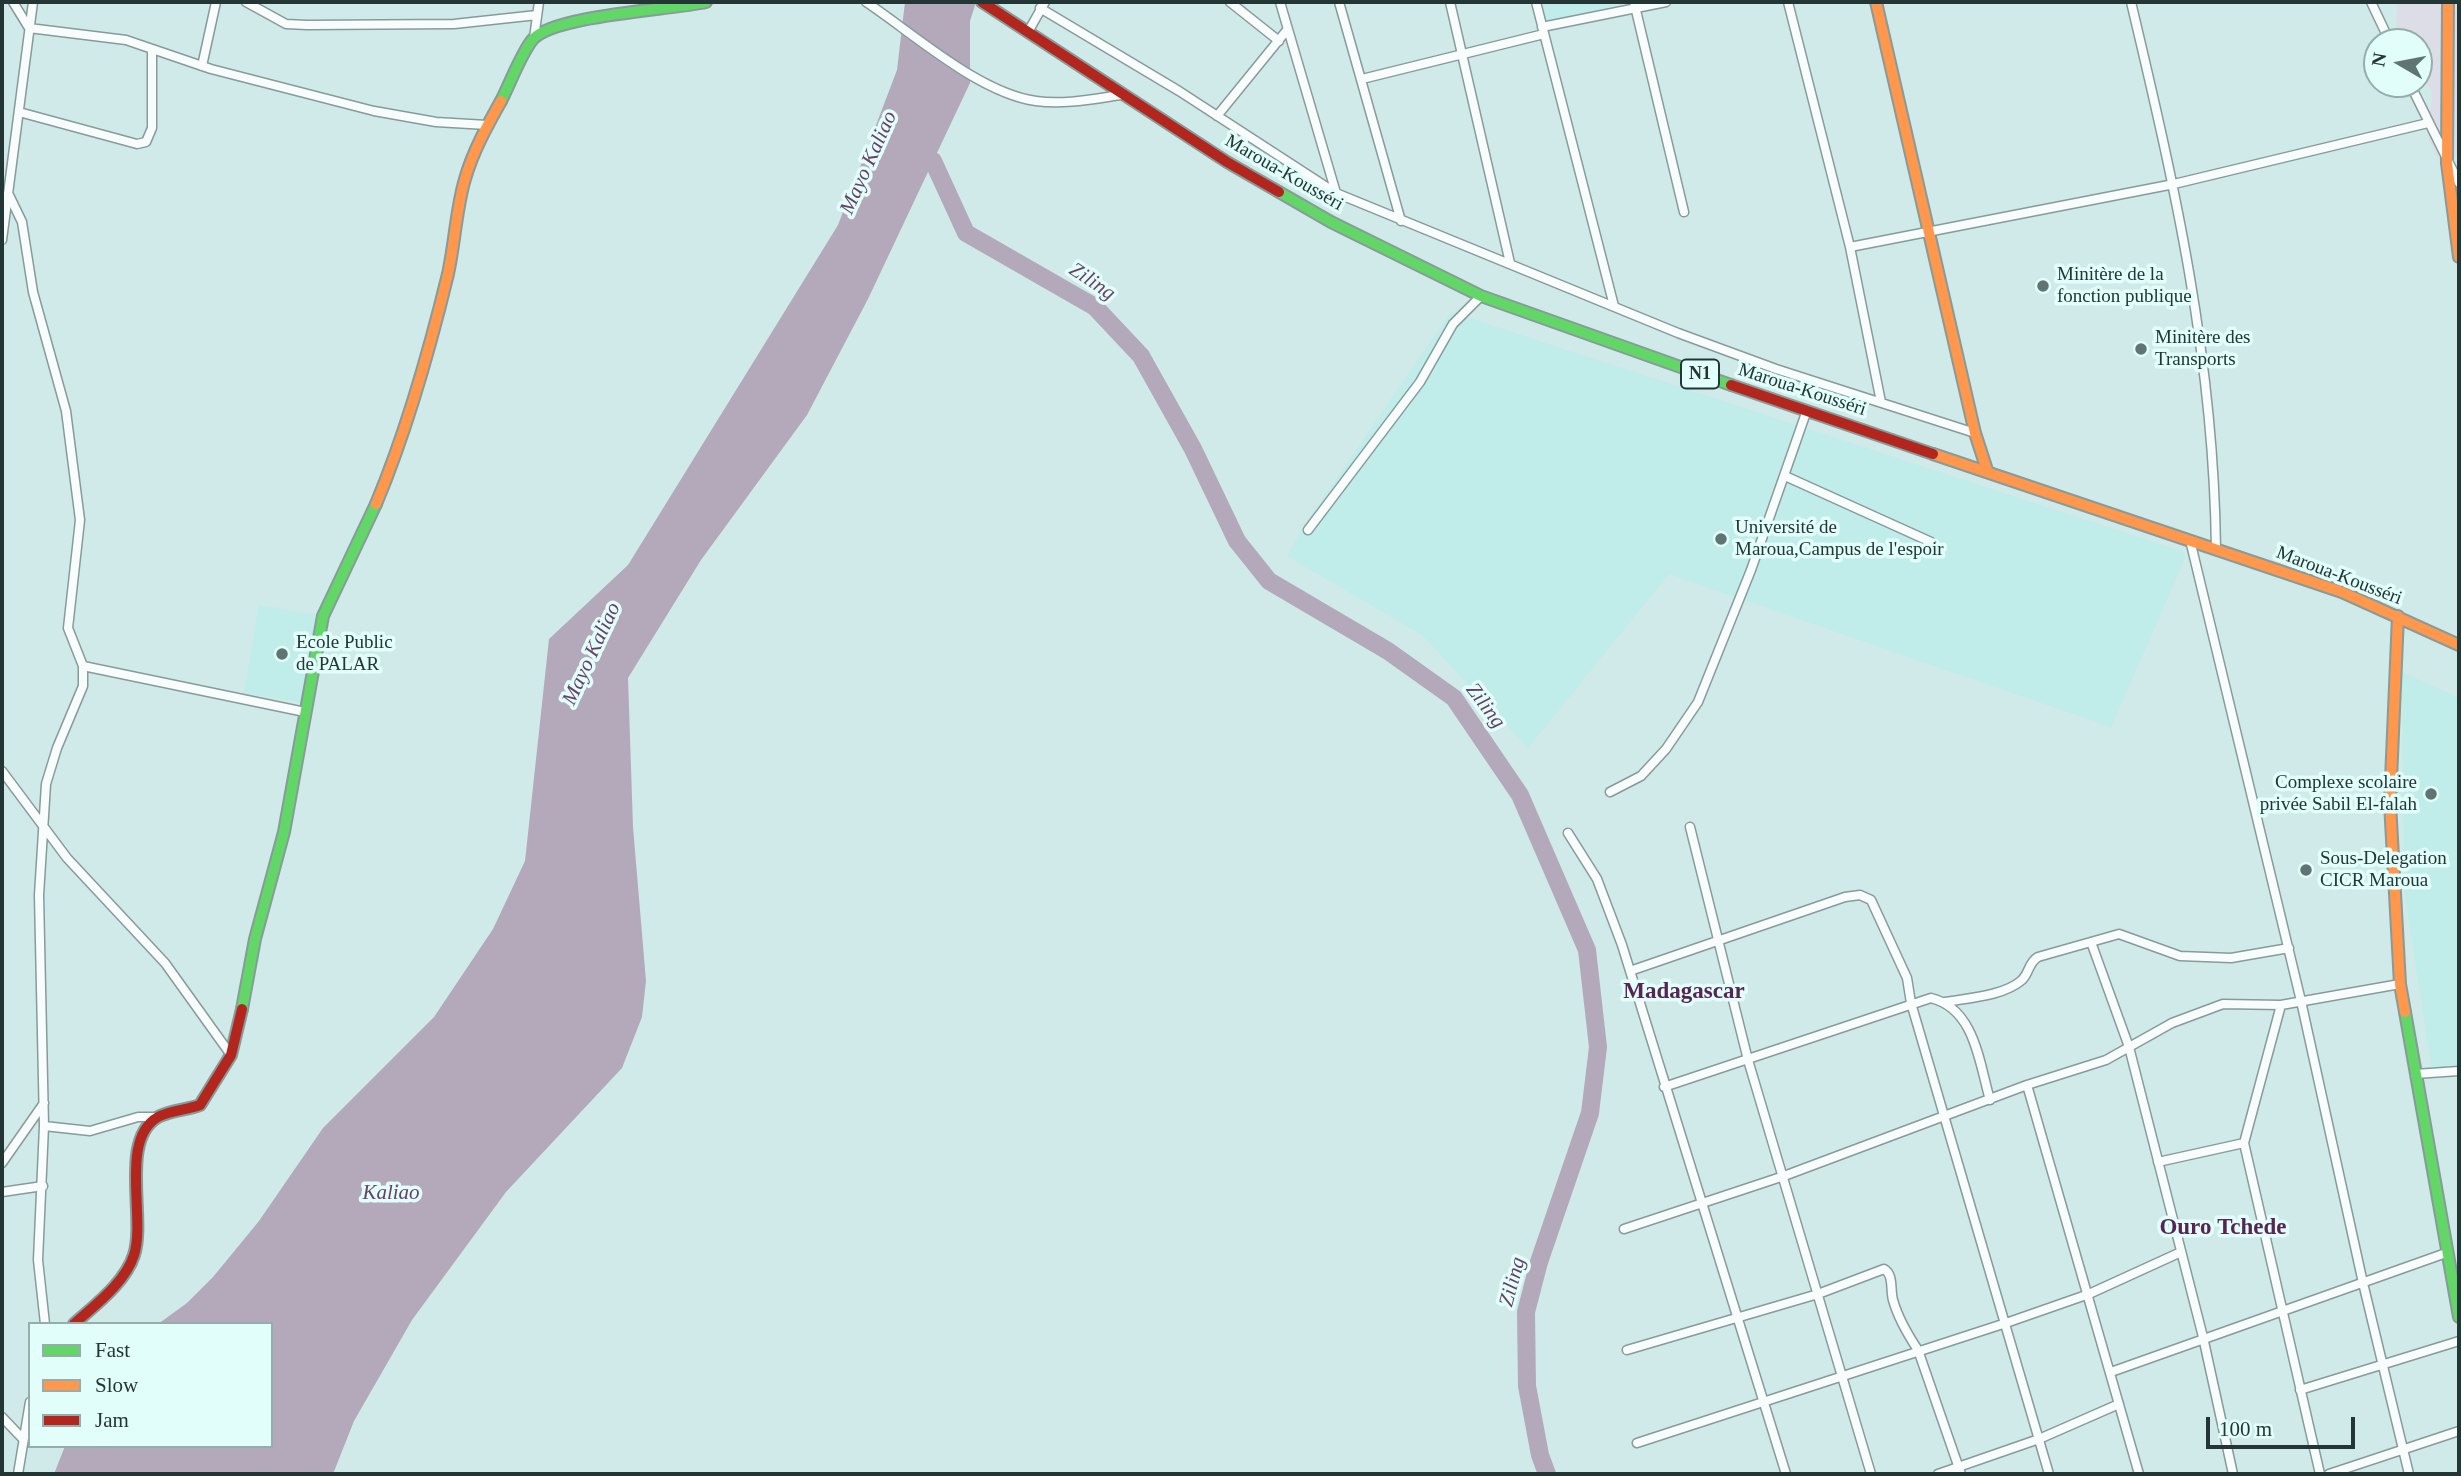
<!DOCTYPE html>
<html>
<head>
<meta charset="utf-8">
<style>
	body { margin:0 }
	#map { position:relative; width:2461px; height:1476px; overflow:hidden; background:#cfeae8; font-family:"Times New Roman",serif }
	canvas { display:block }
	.frame { position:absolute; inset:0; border:4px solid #233635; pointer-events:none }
	.legend { position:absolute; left:28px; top:1322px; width:245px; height:126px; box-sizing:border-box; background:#e1fefb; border:2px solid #95aeac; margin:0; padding:9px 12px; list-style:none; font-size:21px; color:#233635 }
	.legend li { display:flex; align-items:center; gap:14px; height:35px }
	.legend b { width:35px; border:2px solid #95aeac }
	.north { position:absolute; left:2363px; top:28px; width:70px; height:70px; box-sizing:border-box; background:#e1fefb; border:2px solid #95aeac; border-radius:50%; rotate:280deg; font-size:19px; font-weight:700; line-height:28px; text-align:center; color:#233635 }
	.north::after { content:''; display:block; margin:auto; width:24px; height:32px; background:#5f7574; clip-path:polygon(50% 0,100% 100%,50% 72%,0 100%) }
	.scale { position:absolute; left:2206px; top:1417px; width:149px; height:32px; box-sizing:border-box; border:4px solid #233635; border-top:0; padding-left:9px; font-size:21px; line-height:24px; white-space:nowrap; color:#233635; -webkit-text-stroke:5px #e1fefb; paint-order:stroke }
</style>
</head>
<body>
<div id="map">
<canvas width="2461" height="1476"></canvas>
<div class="frame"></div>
<ul class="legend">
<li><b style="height:9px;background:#63d668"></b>Fast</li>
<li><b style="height:9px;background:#ff974d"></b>Slow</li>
<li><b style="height:9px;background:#b3261e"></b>Jam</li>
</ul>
<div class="north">N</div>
<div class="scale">100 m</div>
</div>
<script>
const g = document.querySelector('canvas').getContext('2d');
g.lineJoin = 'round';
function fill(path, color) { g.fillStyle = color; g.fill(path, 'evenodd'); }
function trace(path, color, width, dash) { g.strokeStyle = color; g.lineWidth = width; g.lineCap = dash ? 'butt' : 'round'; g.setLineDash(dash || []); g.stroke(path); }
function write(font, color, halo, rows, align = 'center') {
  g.font = font + ' "Times New Roman",serif'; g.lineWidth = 7; g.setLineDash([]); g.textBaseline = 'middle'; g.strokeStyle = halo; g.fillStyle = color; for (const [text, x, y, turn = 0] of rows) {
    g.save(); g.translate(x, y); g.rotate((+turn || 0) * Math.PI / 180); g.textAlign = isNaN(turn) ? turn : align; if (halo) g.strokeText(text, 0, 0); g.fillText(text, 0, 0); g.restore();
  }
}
fill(new Path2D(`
	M1541,2H1629L1546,23Z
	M1451,312L2184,552L2183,563L2111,727L1669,574L1528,748L1422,635L1287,556L1303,527Z
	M259,605L320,615L306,703L244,693Z
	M2402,672L2459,698V1069L2432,1071L2404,889Z`), '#c0ece9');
fill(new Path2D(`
	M2397,2H2459V155L2441,165L2429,140L2432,90L2422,81L2419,83V42H2396Z`), '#dcdde6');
fill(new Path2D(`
	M905,2H976L970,21V83L868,299L807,415L701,560L628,678L633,827L646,981L642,1017L622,1068L506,1192L412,1320L354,1421L333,1474H54L65,1446H271V1324H158L187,1303L213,1277L259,1221L323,1128L434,1017L493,929L525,861L549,639L628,565L838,225L897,70Z`), '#b4a9ba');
trace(new Path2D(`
	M933,161L966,233L1095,307L1141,356L1193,449L1237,541L1269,581L1388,651L1454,698L1520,795L1587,950L1598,1047L1590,1113L1539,1262L1526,1312L1527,1386L1540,1455L1547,1474`), '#b4a9ba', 18);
const street = new Path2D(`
	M13,2L29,28L126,40L211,69L374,111L436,122L487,125
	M246,2L286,24L307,25L454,24L537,15
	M866,2C914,34 979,93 1036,101C1064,105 1093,99 1121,95
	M1230,2L1279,41
	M1280,2L1336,193
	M1339,2L1401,221
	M1450,2L1510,263
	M1536,2L1614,306
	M1634,2L1684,212
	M1788,2L1850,247L1881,402
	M2131,2C2175,187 2214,358 2216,550
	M2371,2L2390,42
	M1040,8L1179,91L1336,193L1678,333L1776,369L1975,433
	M1542,27L1666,2
	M1028,32L1045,2
	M534,38L539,2
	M202,66L216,2
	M1362,79L1544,34
	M2410,84L2459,183
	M19,112L137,144L146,142L152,128V49
	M1217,116L1287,30
	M8,193L22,222L33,292L66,411L80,520L68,628L83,666V686L57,748L46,784L39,895L44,1126L38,1260L45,1324
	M2,240L33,2
	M1850,247L2174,184L2428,123
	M1785,476L1931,542
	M1308,530L1420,382L1453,324L1481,296
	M2190,540L2301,1001L2363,1283L2409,1474
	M83,666L305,712
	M2,771L67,858L165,963L231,1055
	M1610,792L1641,776L1666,749L1698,702L1751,570L1807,410
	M1690,827L1748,1060L1871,1474
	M1568,833L1597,879L1622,945L1786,1474
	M2091,942L2129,1047L2203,1337L2233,1474
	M1630,971L1845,897L1860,895L1871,900L1907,978L1911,1003L2049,1474
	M1945,1002C1968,998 2004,996 2022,980C2030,972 2028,963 2038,957L2119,934L2180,956L2231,958L2289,948
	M2415,1074L2459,1071
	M2027,1085L2139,1474
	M1664,1087L1931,998C1975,1009 1979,1062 1990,1100
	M44,1126L90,1131L138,1117H157
	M2158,1162L2244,1143
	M2,1163L44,1103
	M2,1192L43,1186
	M1624,1229L1784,1176L2027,1085L2106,1060L2172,1023L2223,1004L2281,1005
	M1627,1350L1818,1294L1884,1269C1894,1275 1890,1289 1893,1300C1898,1318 1908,1335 1918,1350L1961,1474
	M2111,1372L2446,1253
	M2300,1390L2459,1341
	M2,1417L22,1438
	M1637,1443L2006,1323L2089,1294L2181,1252
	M18,1474L30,1402
	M1938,1474L2039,1439L2119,1404
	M2320,1474L2244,1143L2281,1005L2400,984
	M2329,1474L2459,1431`);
const fast = new Path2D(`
	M501,101C510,84 521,53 533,39C556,15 670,10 706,2
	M1279,192L1331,222L1481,296L1731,385
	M242,1009L255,939L284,832L323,616L376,504
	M2405,1012L2459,1317`);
const slow = new Path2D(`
	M1876,2L1975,433L1987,470
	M2448,2L2447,163L2459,257
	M1933,454L2342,592L2459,645
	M376,504C407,430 429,352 448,274C455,242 456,209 465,179C473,151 487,126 501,101
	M2398,616L2390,803L2400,984L2405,1012`);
const jam = new Path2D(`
	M982,2L1227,162L1279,192
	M1731,385L1933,454
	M74,1324C95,1305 125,1283 134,1255C146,1218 119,1139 158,1117C171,1110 187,1110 200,1105L231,1055L242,1009`);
trace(street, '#879b9a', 11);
trace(fast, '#879b9a', 14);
trace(slow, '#879b9a', 14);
trace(jam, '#879b9a', 14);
trace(street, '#f8fcfc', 8);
trace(fast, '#63d668', 10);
trace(slow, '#ff974d', 10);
trace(jam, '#b3261e', 10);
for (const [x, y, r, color] of [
	[2043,286,7,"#5f7574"],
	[2141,349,7,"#5f7574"],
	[1721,539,7,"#5f7574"],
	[282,654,7,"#5f7574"],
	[2431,794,7,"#5f7574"],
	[2306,870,7,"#5f7574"]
]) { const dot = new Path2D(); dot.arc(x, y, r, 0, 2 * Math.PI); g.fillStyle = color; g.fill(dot); trace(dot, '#e1fefb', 2.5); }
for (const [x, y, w] of [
	[1700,374,38]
]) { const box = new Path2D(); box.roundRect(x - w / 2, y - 14.5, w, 29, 5); g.fillStyle = '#e1fefb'; g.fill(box); trace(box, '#233635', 2); }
write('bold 18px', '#233635', null, [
	["N1",1700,374]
]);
write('19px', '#233635', '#e1fefb', [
	["Maroua-Kousséri",1284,173,30],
	["Maroua-Kousséri",1802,390,18],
	["Maroua-Kousséri",2339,576,21]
]);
write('19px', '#233635', '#e1fefb', [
	["Minitère de la",2057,275],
	["fonction publique",2057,297],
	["Minitère des",2155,338],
	["Transports",2155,360],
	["Université de",1735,528],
	["Maroua,Campus de l'espoir",1735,550],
	["Ecole Public",296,643],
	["de PALAR",296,665],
	["Complexe scolaire",2417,783,"right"],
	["privée Sabil El-falah",2417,805,"right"],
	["Sous-Delegation",2320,859],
	["CICR Maroua",2320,881]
], 'left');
write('italic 21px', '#693f65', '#e1fefb', [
	["Mayo Kaliao",869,163,-66],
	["Ziling",1092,282,34],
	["Mayo Kaliao",592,654,-65],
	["Ziling",1485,706,53],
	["Kaliao",391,1193],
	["Ziling",1513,1282,-75]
]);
write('bold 23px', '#572453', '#e1fefb', [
	["Madagascar",1684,992],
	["Ouro Tchede",2223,1228]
]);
</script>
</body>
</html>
